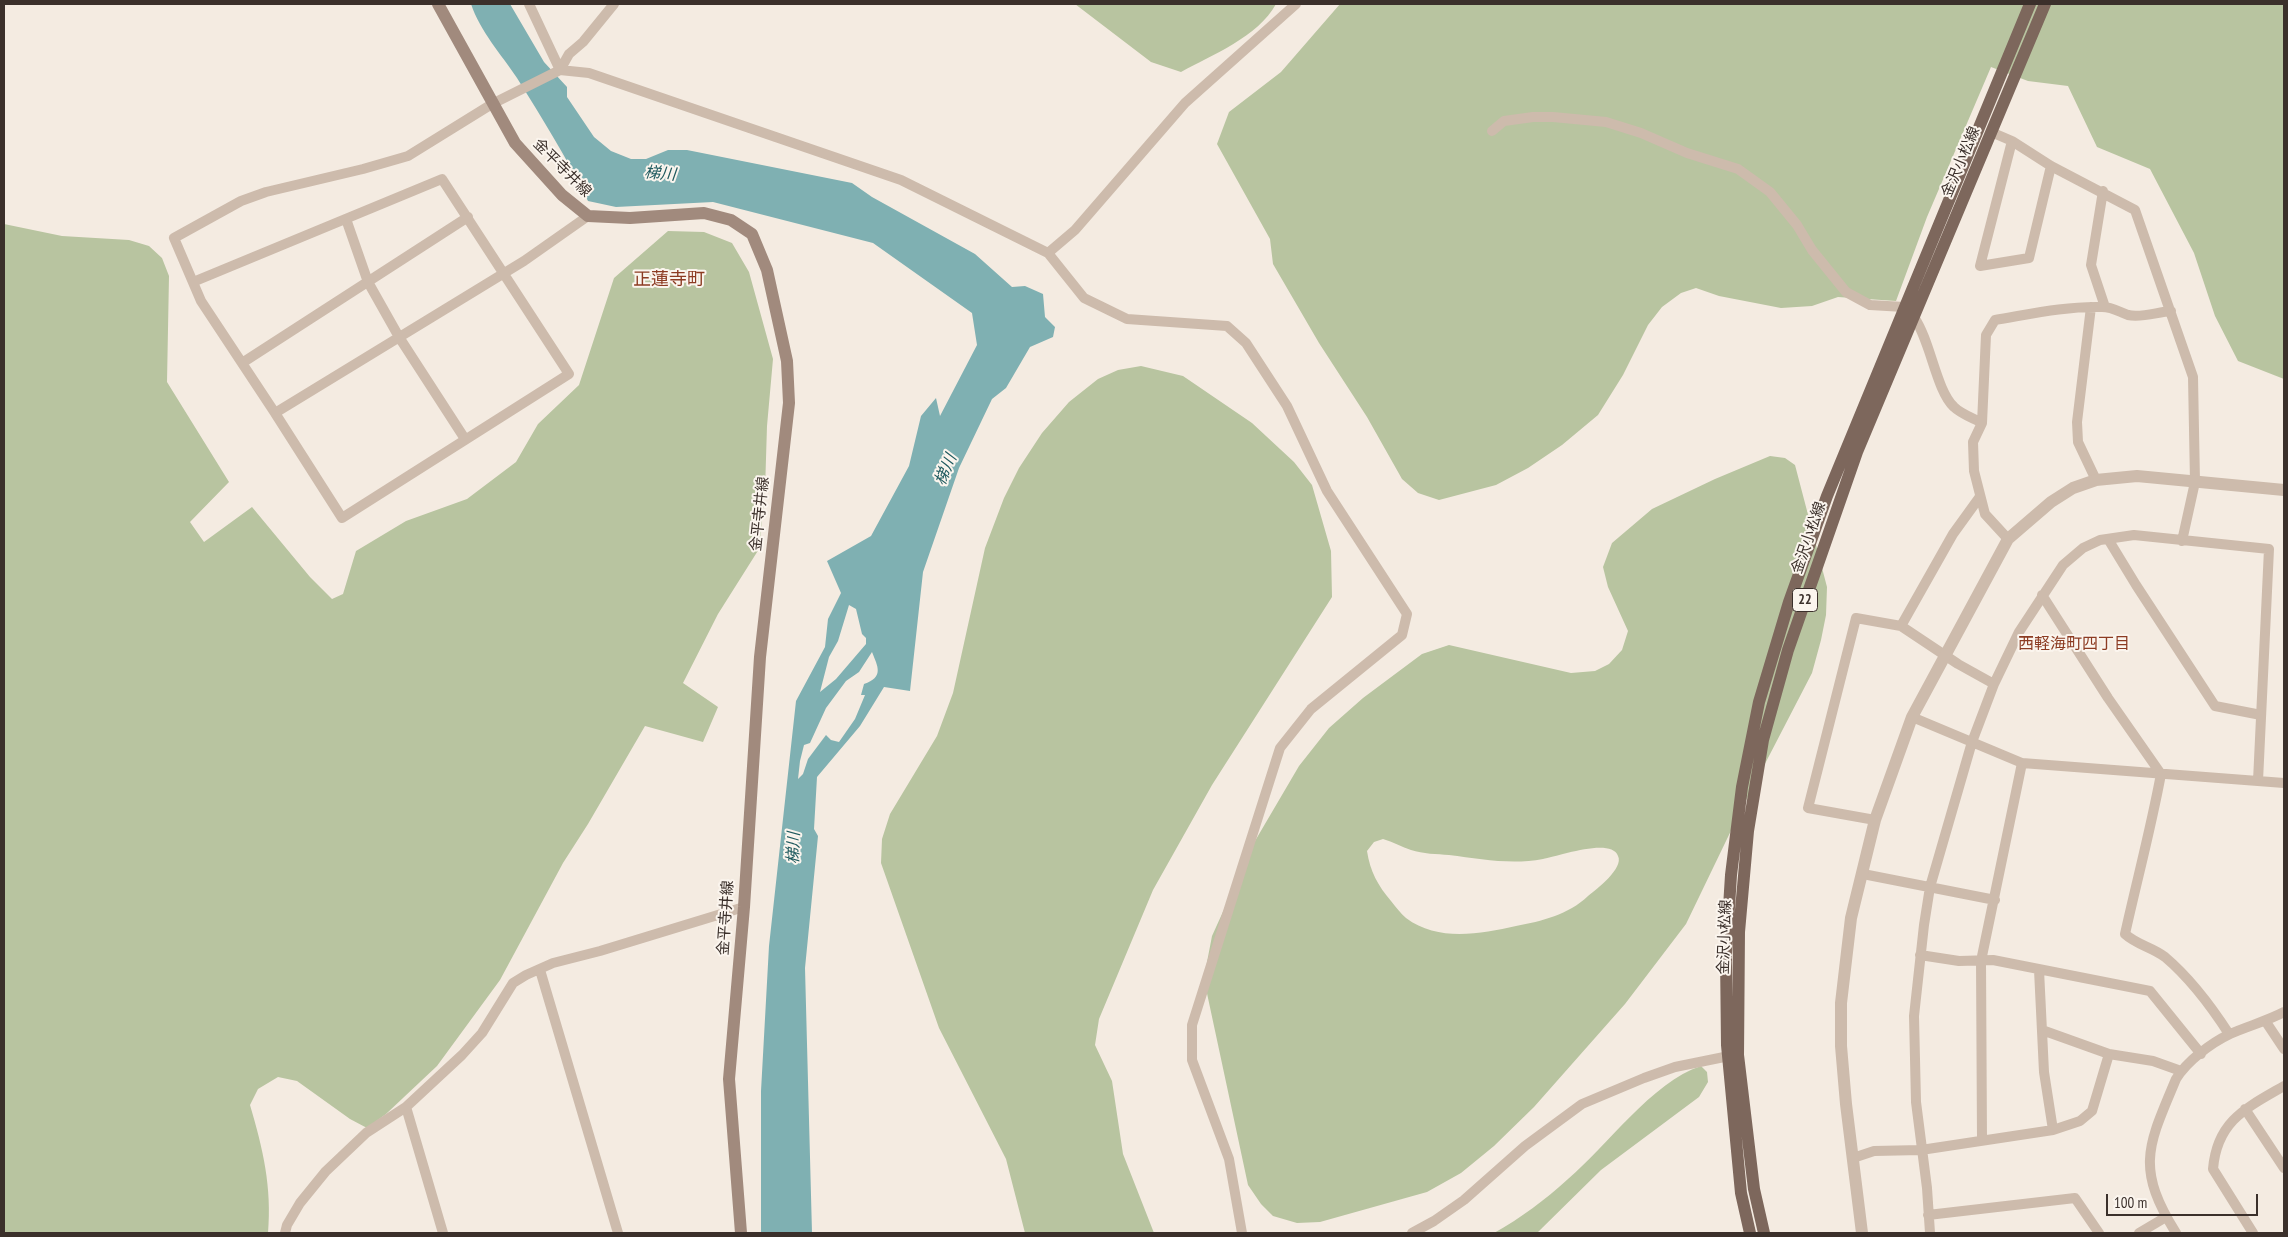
<!DOCTYPE html>
<html>
<head>
<meta charset="utf-8">
<style>
	body { margin:0 }
	#map { position:relative; width:2288px; height:1237px; overflow:hidden; background:#f4ebe1; font-family:"PT Sans Narrow",sans-serif }
	canvas { display:block }
	.frame { position:absolute; inset:0; border:5px solid #3b302b; pointer-events:none }
	.scale { position:absolute; left:2106px; top:1194px; width:152px; height:22px; box-sizing:border-box; border:2px solid #3b302b; border-top:0; padding-left:6px; font-size:15px; line-height:18px; white-space:nowrap; color:#3b302b; -webkit-text-stroke:4px #fbf5ee; paint-order:stroke }
</style>
</head>
<body>
<div id="map">
<canvas width="2288" height="1237"></canvas>
<div class="frame"></div>
<div class="scale">100 m</div>
</div>
<script>
const g = document.querySelector('canvas').getContext('2d');
g.lineJoin = 'round';
function fill(path, color) { g.fillStyle = color; g.fill(path, 'evenodd'); }
function trace(path, color, width, dash) { g.strokeStyle = color; g.lineWidth = width; g.lineCap = dash ? 'butt' : 'round'; g.setLineDash(dash || []); g.stroke(path); }
function write(font, color, halo, rows, align = 'center') {
  g.font = font + ' "PT Sans Narrow","Noto Sans JP",sans-serif'; g.lineWidth = 4; g.setLineDash([]); g.textBaseline = 'middle'; g.strokeStyle = halo; g.fillStyle = color; for (const [text, x, y, turn = 0] of rows) {
    g.save(); g.translate(x, y); g.rotate((+turn || 0) * Math.PI / 180); g.textAlign = isNaN(turn) ? turn : align; if (halo) g.strokeText(text, 0, 0); g.fillText(text, 0, 0); g.restore();
  }
}
fill(new Path2D(`
	M1075,4H1276C1258,37 1212,55 1181,72L1151,62Z
	M1340,4H2284V379L2238,361L2215,316L2194,253L2150,169L2097,147L2068,86L2028,81L1991,67L1927,217L1896,301L1838,297L1812,306L1781,308L1719,296L1696,288L1681,293L1662,307L1648,325L1623,375L1598,415L1562,445L1528,468L1496,485L1439,500L1418,493L1402,479L1367,417L1319,343L1273,264L1270,239L1217,144L1229,112L1281,72Z
	M4,224L62,236L129,240L149,246L162,258L169,276L167,382L229,482L190,522L204,542L252,507L310,577L332,599L343,594L356,551L406,521L467,499L516,462L538,424L579,385L614,278L668,231L704,232L732,243L749,272L773,359L767,426L765,491L759,549L718,614L683,683L718,707L703,742L645,726L588,824L563,863L500,980L437,1066L386,1114L367,1128L350,1119L297,1081L278,1077L258,1089L250,1105C263,1149 272,1187 268,1233H4Z
	M1141,366L1183,376L1252,423L1294,462L1312,485L1331,551L1332,597L1212,785L1153,890L1099,1019L1095,1045L1112,1081L1123,1154L1154,1233H1025L1006,1159L939,1028L881,863L882,839L890,814L937,736L953,693L985,548L1004,498L1019,468L1042,433L1069,402L1098,379L1118,370Z
	M1770,456L1785,458L1795,465L1827,587L1826,615L1821,640L1812,673L1740,812L1686,924L1625,1004L1534,1107L1494,1146L1461,1173L1427,1192L1320,1222L1297,1223L1273,1216L1261,1204L1248,1185L1205,984L1207,962L1212,936L1255,841L1299,766L1329,728L1363,698L1422,654L1449,645L1571,673L1595,671L1609,664L1622,650L1628,631L1608,587L1603,567L1612,543L1652,509L1715,479ZM1383,839C1393,842 1402,847 1411,850C1423,854 1437,854 1449,855C1481,859 1511,865 1543,859C1557,857 1611,837 1618,856C1624,868 1597,889 1588,896C1568,915 1542,921 1516,926C1480,934 1438,942 1406,918C1401,914 1396,907 1391,901C1378,886 1370,871 1367,851L1374,842Z
	M1701,1066L1707,1072L1708,1082L1699,1097L1601,1170L1537,1233H1494C1521,1218 1545,1200 1568,1179C1607,1146 1652,1082 1701,1066Z`), '#b8c4a0');
fill(new Path2D(`
	M471,4H510L544,62L567,87V97L594,137L611,151L631,159H646L668,150H687L852,183L872,197L975,254L1012,287L1025,286L1043,294L1045,317L1055,327L1053,337L1030,347L1006,388L992,399L959,468L923,572L910,691L884,687L860,726L817,777L814,829L818,836L805,968L812,1233H761V1091L769,946L796,701L825,647L828,619L841,593L827,561L871,536L909,466L921,416L936,398L940,416L977,345L972,313L873,243L713,202L616,207L588,201C567,158 542,118 517,78C501,54 480,31 471,4ZM849,605L856,609L862,634L866,638V644L836,679L820,692L829,657L838,641ZM872,652C878,667 884,677 864,684L861,695H865L855,719L839,742L831,740L826,735L808,759L803,774L798,779L800,761L804,745L810,743L826,708L846,681L859,672Z`), '#7fb0b2');
trace(new Path2D(`
	M529,4L560,70L589,73L901,180L1048,253L1075,230L1185,103L1296,4
	M1492,131L1504,121L1533,117H1553L1606,122L1641,133L1687,153L1738,169L1770,192L1797,225L1812,250L1846,292L1870,305L1904,307
	M1991,132L2012,141L2051,166L2135,210L2193,377L2195,482L2182,541
	M2012,141L1980,266L2029,258L2051,166
	M2103,191L2091,265L2105,307
	M588,216L524,261L275,413L201,301L174,238L241,201L266,192L363,169L408,156L492,104L560,70L569,54L583,42L614,4
	M346,219L368,282L399,337L465,439
	M1048,253L1084,298L1127,319L1227,326L1246,343L1287,406L1327,491L1407,614L1402,635L1311,709L1280,748L1192,1025V1060L1229,1159L1242,1233
	M193,282L442,179L569,374L342,518L275,413
	M2091,307L2077,422L2078,442L2096,480
	M1914,317C1931,342 1936,390 1954,407C1961,414 1973,418 1982,423
	M242,363L468,217
	M2008,539L1985,514L1974,471L1973,442L1982,423L1986,335L1995,320C2031,314 2065,306 2102,307C2113,307 2119,312 2128,315C2142,318 2157,312 2171,311
	M2108,539L2136,585L2215,706L2261,715
	M2042,595L2108,698L2161,774C2151,828 2137,880 2125,934C2137,945 2152,947 2165,957C2191,979 2211,1006 2229,1034
	M1901,626L1953,534L1979,498
	M1912,717L2022,763L2284,783
	M1875,820L1808,808L1856,618L1901,626L1958,664L1994,684
	M1863,874L1995,900
	M1920,955L1959,961L1993,960L2150,991L2201,1054
	M540,970L618,1233
	M2039,970L2044,1072L2053,1130
	M2266,1022L2284,1049
	M2042,1030L2109,1054
	M406,1107L443,1233
	M2245,1109L2284,1168
	M1982,1140L1981,961L2022,763
	M1853,1158L1874,1151L1921,1150L2053,1130L2080,1121L2092,1111L2109,1054L2153,1061L2181,1071
	M1928,1215L2075,1198L2099,1233
	M285,1233L287,1225L300,1203L326,1171L366,1133L406,1107L462,1055L482,1033L513,983L526,975L553,963L600,951L744,907
	M1412,1233L1434,1221L1464,1200L1525,1146L1582,1104L1644,1078L1675,1067L1734,1055
	M1930,1233L1927,1188L1916,1102L1914,1016L1924,925L1930,887L1972,742L1994,684L2019,632L2063,565L2083,548L2100,540L2134,535L2269,549L2258,781
	M2139,1233L2166,1217
	M2176,1233C2135,1167 2148,1146 2176,1079C2187,1061 2211,1043 2230,1034C2248,1026 2267,1021 2284,1012
	M2253,1233L2213,1169C2217,1121 2246,1108 2284,1086`), '#cdbbac', 10);
trace(new Path2D(`
	M1862,1233L1846,1104L1841,1046V1003L1851,918L1875,820L1912,717L2008,539L2051,502L2073,488L2096,480L2137,476L2284,490`), '#cdbbac', 12);
trace(new Path2D(`
	M438,4L515,143L562,195L588,216L630,218L704,213L731,220L752,234L767,270L787,361L789,403L760,657L744,907L729,1079L741,1233`), '#a18a7d', 12);
trace(new Path2D(`
	M1750,1233L1741,1193L1727,1045L1726,955L1731,875L1742,787L1759,702L1789,602L1827,496L2030,4
	M1764,1233L1754,1189L1738,1055L1739,932L1748,831L1763,740L1788,650L1857,452L2045,4`), '#7d675c', 12);
for (const [x, y, w] of [
	[1805,600,25]
]) { const box = new Path2D(); box.roundRect(x - w / 2, y - 11.5, w, 23, 4); g.fillStyle = '#fbf5ee'; g.fill(box); trace(box, '#3b302b', 1); }
write('bold 14px', '#3b302b', null, [
	["22",1805,600]
]);
write('15px', '#3b302b', '#fbf5ee', [
	["金沢小松線",1961,162,-67],
	["金平寺井線",562,168,45],
	["金平寺井線",760,514,-84],
	["金沢小松線",1809,538,-71],
	["金平寺井線",726,918,-86],
	["金沢小松線",1725,937,-88]
]);
write('italic 16px', '#1f5a5e', '#fbf5ee', [
	["梯川",660,174,5],
	["梯川",946,470,-67],
	["梯川",794,848,-88]
]);
write('16px', '#8c3b22', '#fbf5ee', [
	["西軽海町四丁目",2074,644]
]);
write('18px', '#8c3b22', '#fbf5ee', [
	["正蓮寺町",669,280]
]);
</script>
</body>
</html>
